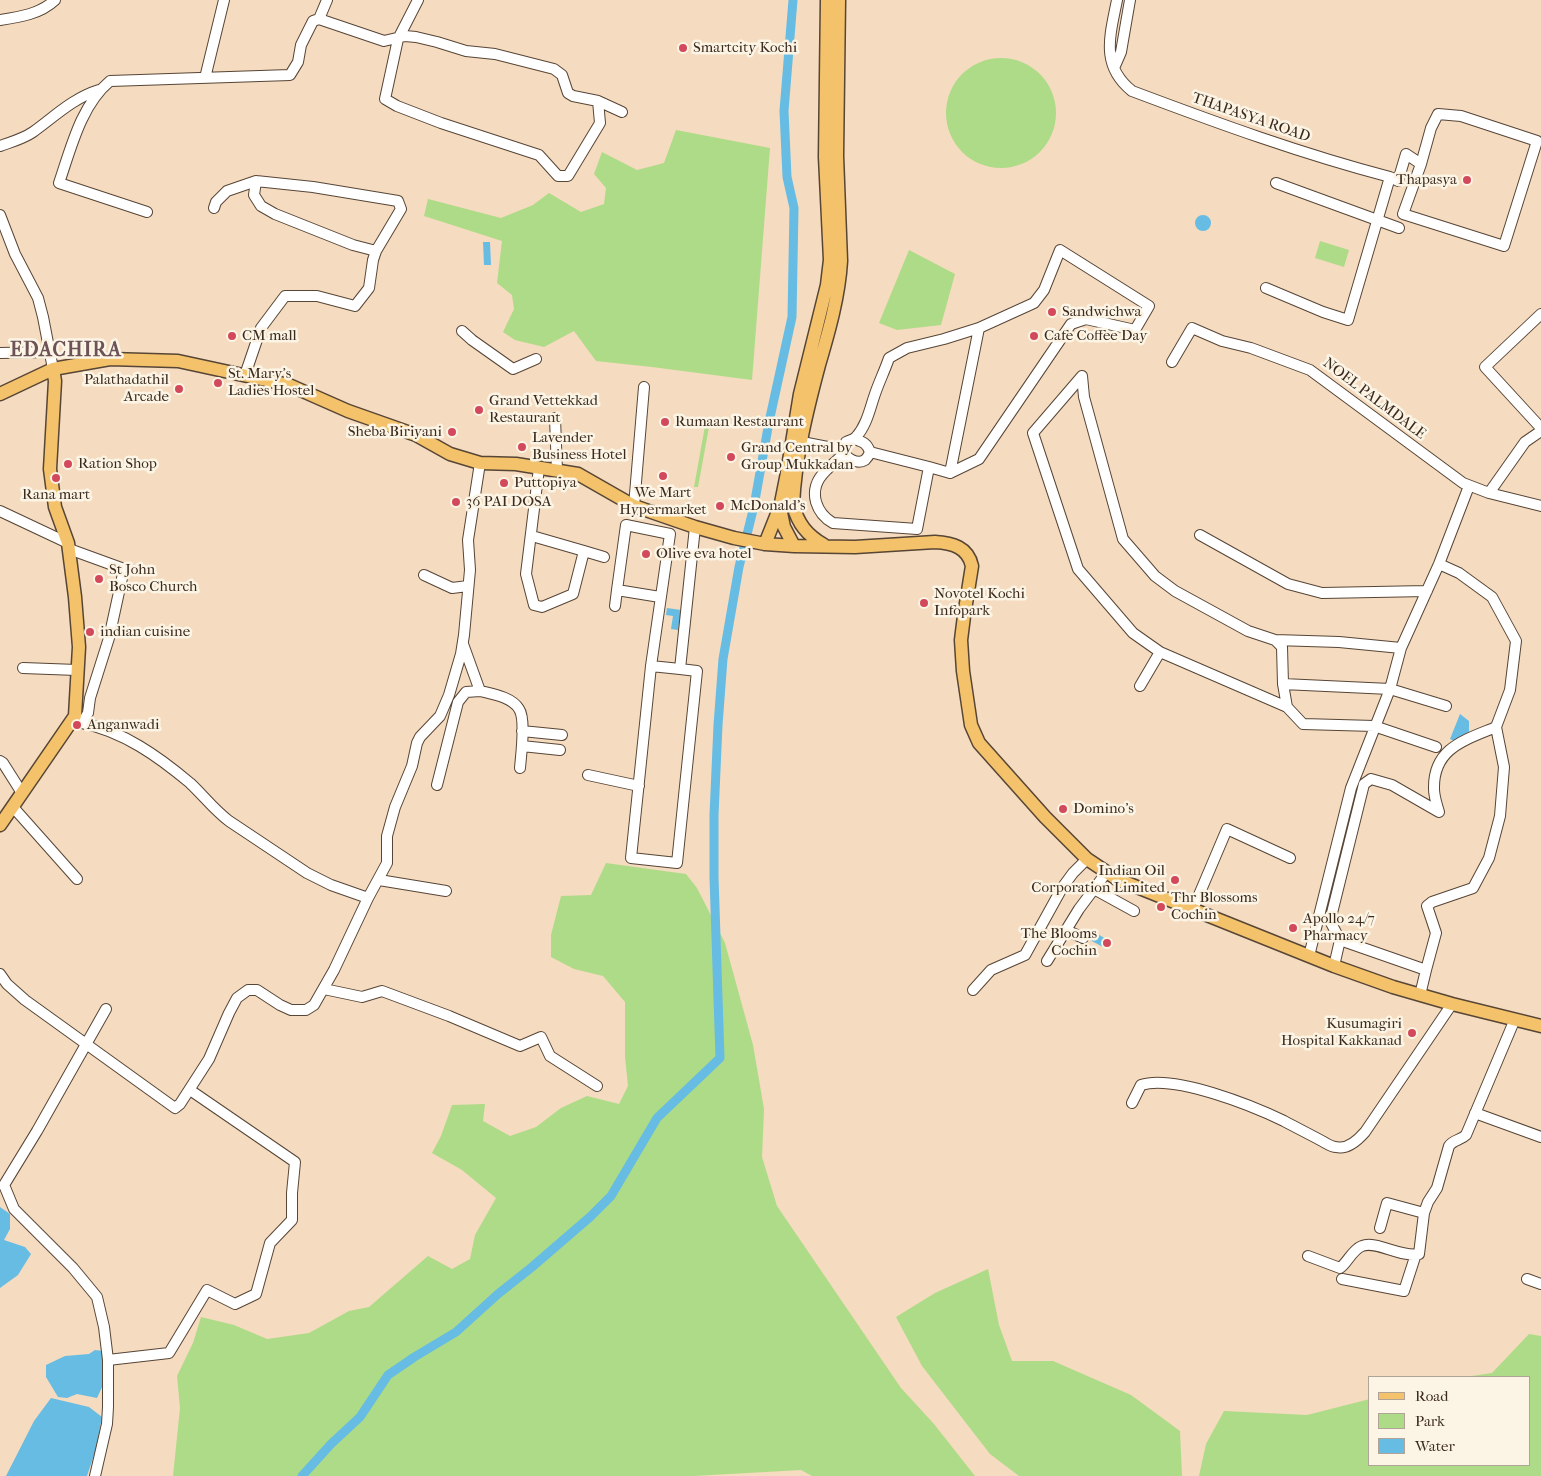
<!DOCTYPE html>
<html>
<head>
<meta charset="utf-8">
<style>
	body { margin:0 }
	#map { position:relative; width:1541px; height:1476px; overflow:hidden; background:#f5dbbf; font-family:"IM FELL French Canon",serif }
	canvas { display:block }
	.legend { position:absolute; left:1368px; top:1376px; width:162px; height:90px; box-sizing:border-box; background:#fcf5e5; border:1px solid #afa495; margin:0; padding:6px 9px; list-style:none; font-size:15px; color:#3b2a1e }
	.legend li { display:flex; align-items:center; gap:10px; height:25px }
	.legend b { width:25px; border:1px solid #afa495 }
</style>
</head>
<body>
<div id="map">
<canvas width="1541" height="1476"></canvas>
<ul class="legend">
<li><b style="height:6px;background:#f3c26a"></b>Road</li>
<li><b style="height:14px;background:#aedb87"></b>Park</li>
<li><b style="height:14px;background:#66bce3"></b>Water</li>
</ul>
</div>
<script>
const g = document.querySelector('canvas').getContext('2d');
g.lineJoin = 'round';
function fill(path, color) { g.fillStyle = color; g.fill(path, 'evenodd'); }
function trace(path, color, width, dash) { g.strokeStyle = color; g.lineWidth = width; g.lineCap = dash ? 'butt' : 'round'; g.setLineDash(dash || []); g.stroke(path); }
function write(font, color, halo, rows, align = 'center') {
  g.font = font + ' "IM FELL French Canon",serif'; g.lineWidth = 5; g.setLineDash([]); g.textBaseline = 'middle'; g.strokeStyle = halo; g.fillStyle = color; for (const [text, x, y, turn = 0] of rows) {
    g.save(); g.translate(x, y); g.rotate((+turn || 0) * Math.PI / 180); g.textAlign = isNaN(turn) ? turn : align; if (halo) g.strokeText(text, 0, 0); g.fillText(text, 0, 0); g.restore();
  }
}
fill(new Path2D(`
	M946 113a55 55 0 1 1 110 0a55 55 0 1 1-110 0Z
	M676,130L770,148L752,380L652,367L596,361L574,331L544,347L515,340L503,332L514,309L512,295L497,283L502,241L424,216L428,199L501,218L533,205L549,193L581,212L604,204L606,188L594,174L602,152L637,170L664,163Z
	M1320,241L1349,250L1344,267L1315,258Z
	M909,250L955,274L941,325L897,330L879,323Z
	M705,426L709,427L698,487H694Z
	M606,863L686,874L697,888L725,943L753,1045L764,1109L762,1157L777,1206L901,1388L934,1424L975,1476H812L801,1470L694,1476H173L180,1408L177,1376L193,1343L201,1317L234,1325L267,1339L309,1333L349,1311L369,1307L428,1256L452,1269L470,1259L475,1235L496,1198L462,1170L432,1153L441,1136L452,1105L485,1104L483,1121L510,1136L536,1127L561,1108L587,1096L619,1104L628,1086L625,1057V1002L603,976L574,969L551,957V935L561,896L591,895Z
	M988,1269L999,1325L1012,1361H1053L1131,1395L1180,1431L1182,1476H1019L990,1454L949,1401L922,1366L896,1317L935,1293Z
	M1529,1334L1541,1336V1476H1199L1206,1444L1224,1411L1307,1415L1370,1399V1465H1530V1377H1465L1492,1373Z`), '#aedb87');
fill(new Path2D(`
	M1195 223a8 8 0 1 1 16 0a8 8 0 1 1-16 0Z
	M483,242H490L491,265H484Z
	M667,608L681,610L678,630L671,629L673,616L666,615Z
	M1460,714L1469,721V732L1454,741L1450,739Z
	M1093,931L1109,941L1105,948L1088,939Z
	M0,1207L10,1214V1229L4,1240L25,1247L31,1254L18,1275L0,1288Z
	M95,1350L103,1351L104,1383L97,1398L77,1394L67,1398L58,1397L46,1377V1365L65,1356L89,1354Z
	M51,1398L89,1407L102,1417L96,1449L87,1476H6L34,1421Z`), '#66bce3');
trace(new Path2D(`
	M411,1359L456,1332L498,1294L532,1267L590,1217L611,1196L657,1118L720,1058L714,877V815L718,725L723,659L739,567L754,506L769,422L792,317L794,208L787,177L784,111L793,0
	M302,1476L331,1444L360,1417L388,1375L413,1358`), '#66bce3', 9);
const minor = new Path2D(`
	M418,0L398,39L385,99L397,106L441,123L539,155L558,176H568L600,123L598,101
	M1117,0C1110,36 1100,65 1132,91C1217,123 1302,154 1390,177L1348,320L1323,312L1266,288
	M319,19L327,0
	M0,20C20,17 40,14 55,0
	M1114,68L1121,52L1130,0
	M205,78L224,0
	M0,146C11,142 23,139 33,132C54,117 73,98 99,90
	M1390,177L1398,181L1406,154L1421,164L1431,128L1438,114L1461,116L1537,141L1504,246L1403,214L1421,164
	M256,181L254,195L261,206L275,214L353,245L376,251
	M1276,183L1399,228
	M214,208L216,202L227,191L256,181L313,187L398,201L401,209L376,251L373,260L369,288L355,306L317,296H285L261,328L245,375
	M147,212L59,183C71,148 81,105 110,81L290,75L298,62L301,45L313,21L319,19L384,41L405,36L416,37L437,42L466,51L495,54L554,69L562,75L568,93L573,96L598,101L622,112
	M0,215L15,254L38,298L43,317L53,369
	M1541,314L1485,367L1541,428
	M462,331L472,340L513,369L536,359
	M0,353L49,352
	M1172,362L1192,328L1222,341L1251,348L1310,370L1463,483L1489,493L1541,506
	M1082,376L1033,433L1078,569L1133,633L1160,652L1287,707L1303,724L1374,726L1436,747
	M1082,376L1084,397L1123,539L1155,576L1175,591L1248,631L1275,640L1339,642L1401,648
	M555,418L557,471
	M854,439C863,442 867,443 870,452
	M802,442L843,450C845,458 857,465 865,460C867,458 869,455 870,452L929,467
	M843,450L846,442C850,440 853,440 856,437C867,425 870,408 875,394C879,382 885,370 889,358L907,348L944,339L979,328L1034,303L1044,290L1060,250L1149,306L1135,330L1086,319L1071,324L979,459L950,473L929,467L917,529L833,523C824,518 819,512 816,502C810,479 829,468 844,454
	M950,473L979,328
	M1489,493L1525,442L1541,431
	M634,506L644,387
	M0,511L68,543
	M1200,535L1288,584L1322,593L1427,591
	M532,536L584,551L573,594L542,607L534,605L526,574L539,468
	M69,549L124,569L109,638L90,698L88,713L82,723L79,720
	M584,551L604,557
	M424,575L452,588L468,586
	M615,606L617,590
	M1275,640L1282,647L1283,684L1287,707
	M651,666L670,534L626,525L617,590L660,597
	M23,668L77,670
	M680,669L697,671L677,863L631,858L651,666L680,669L695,527
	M1283,684L1390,689L1446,706
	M1140,686L1160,652
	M480,691C492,694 512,697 519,709C526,719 521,755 520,768
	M82,723C123,731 159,757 190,783C203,795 214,810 229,821L307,873L331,885L368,898L387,863V836L395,807L412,766L417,743L420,737L440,716L449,695L461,654L464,635L470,570L468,540L480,463
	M522,731L562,735
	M522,746L560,750
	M0,761L3,763L22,793
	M588,775L639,786
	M437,785L458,702L466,692L480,691L463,644
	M13,807L77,879
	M379,880L446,891
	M1094,889L1134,911
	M1193,909L1227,829L1290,858
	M1066,930L1083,938
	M1340,940L1426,970L1436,933L1427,906L1432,902L1473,888L1489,858L1500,816L1504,767L1496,727L1510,690L1516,641L1492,597L1459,573L1439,564
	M1309,956L1351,788L1390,689L1401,648L1439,564L1469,486
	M1047,961L1079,909L1106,873
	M1334,966L1340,940L1330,921L1364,784L1371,779L1392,785L1439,812C1437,805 1434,797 1434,789C1433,748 1465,740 1496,727
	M0,974L7,984L25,1000L175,1108L180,1104L209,1059L229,1013L237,998L248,990H257L280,1005L291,1010H306L314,1005L334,970L368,898
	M324,989L362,997L382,991L449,1016L520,1046L541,1037L550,1056L597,1086
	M973,990L991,970L1025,955L1062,888L1073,873L1087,859
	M1420,995L1426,970
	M1132,1103L1141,1085C1174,1074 1253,1106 1284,1121C1297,1128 1309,1134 1322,1141C1326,1143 1331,1147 1336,1147C1347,1150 1358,1140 1365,1132L1452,1004
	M1475,1113L1541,1137
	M1380,1228L1387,1203L1424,1213
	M1308,1256L1340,1268C1348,1262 1352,1250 1362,1246C1376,1240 1401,1258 1419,1254L1424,1213L1428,1202L1437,1188L1449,1146C1453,1140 1461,1140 1466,1135L1515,1019
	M1342,1279L1404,1291L1416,1254
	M1527,1279L1541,1284
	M108,1360L169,1353L207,1290L235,1304L256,1294L270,1243L292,1220V1193L295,1162L190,1090
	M95,1476L107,1424L108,1407V1360L104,1327L97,1297L73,1268L14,1209L4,1185L37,1131L106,1009`);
const major = new Path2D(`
	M0,394L53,369L110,359L178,361L289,385L348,411L416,435L450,454L480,463L516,464L578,474L634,506L695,527L734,538L765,544L794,546L855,547L935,542C952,543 968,547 972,566L964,616L961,640L963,671L971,725L979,743L1045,817L1087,859L1117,879L1334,966L1393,987L1452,1004L1541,1026
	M765,544L779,509
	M824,545C807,535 798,524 793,505C795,458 807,410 819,365C829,331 839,296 841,261L837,156L839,0
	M794,546L784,527L780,508L787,473L800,394L827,285L830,260L825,157L827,0
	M0,825L75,716L79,647L75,597L68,543L55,507L50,469L55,381L53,369`);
trace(minor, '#574536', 12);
trace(major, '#574536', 15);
trace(minor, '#fff', 10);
trace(major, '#f3c26a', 12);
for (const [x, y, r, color] of [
	[683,48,5,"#d1495b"],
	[1467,180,5,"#d1495b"],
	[1052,312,5,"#d1495b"],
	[232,336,5,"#d1495b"],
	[1034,336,5,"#d1495b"],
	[218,383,5,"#d1495b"],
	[179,389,5,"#d1495b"],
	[479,410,5,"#d1495b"],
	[665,422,5,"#d1495b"],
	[452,432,5,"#d1495b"],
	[522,447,5,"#d1495b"],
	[731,457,5,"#d1495b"],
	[68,464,5,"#d1495b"],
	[663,476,5,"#d1495b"],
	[56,478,5,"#d1495b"],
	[504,483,5,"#d1495b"],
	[456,502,5,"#d1495b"],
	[720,506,5,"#d1495b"],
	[646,554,5,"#d1495b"],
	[99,579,5,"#d1495b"],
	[924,603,5,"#d1495b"],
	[90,632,5,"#d1495b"],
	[77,725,5,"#d1495b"],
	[1063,809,5,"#d1495b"],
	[1175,880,5,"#d1495b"],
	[1161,907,5,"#d1495b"],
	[1293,928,5,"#d1495b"],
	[1107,943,5,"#d1495b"],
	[1412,1033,5,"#d1495b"]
]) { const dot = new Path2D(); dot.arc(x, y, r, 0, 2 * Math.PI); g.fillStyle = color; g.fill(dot); trace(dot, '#fcf5e5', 2); }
write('15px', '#3b2a1e', '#fcf5e5', [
	["Smartcity Kochi",693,48],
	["Thapasya",1457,180,"right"],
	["Sandwichwa",1062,312],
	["CM mall",242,336],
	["Cafe Coffee Day",1044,336],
	["St. Mary's",228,374],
	["Ladies Hostel",228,391],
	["Palathadathil",169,380,"right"],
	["Arcade",169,397,"right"],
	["Grand Vettekkad",489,401],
	["Restaurant",489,418],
	["Rumaan Restaurant",675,422],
	["Sheba Biriyani",442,432,"right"],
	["Lavender",532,438],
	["Business Hotel",532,455],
	["Grand Central by",741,448],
	["Group Mukkadan",741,465],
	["Ration Shop",78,464],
	["Puttopiya",514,483],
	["We Mart",663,493,"center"],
	["Hypermarket",663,510,"center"],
	["Rana mart",56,495,"center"],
	["36 PAI DOSA",466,502],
	["McDonald's",730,506],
	["Olive eva hotel",656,554],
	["St John",109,570],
	["Bosco Church",109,587],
	["Novotel Kochi",934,594],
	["Infopark",934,611],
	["indian cuisine",100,632],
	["Anganwadi",87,725],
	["Domino's",1073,809],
	["Indian Oil",1165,871,"right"],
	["Corporation Limited",1165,888,"right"],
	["Thr Blossoms",1171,898],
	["Cochin",1171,915],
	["Apollo 24/7",1303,919],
	["Pharmacy",1303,936],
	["The Blooms",1097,934,"right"],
	["Cochin",1097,951,"right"],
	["Kusumagiri",1402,1024,"right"],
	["Hospital Kakkanad",1402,1041,"right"]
], 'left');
write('15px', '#3b2a1e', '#fcf5e5', [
	["THAPASYA ROAD",1251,118,19],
	["NOEL PALMDALE",1374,399,37]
]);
g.letterSpacing = '1px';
write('bold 20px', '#6d5357', '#fcf5e5', [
	["EDACHIRA",66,351]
]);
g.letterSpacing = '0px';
</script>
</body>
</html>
